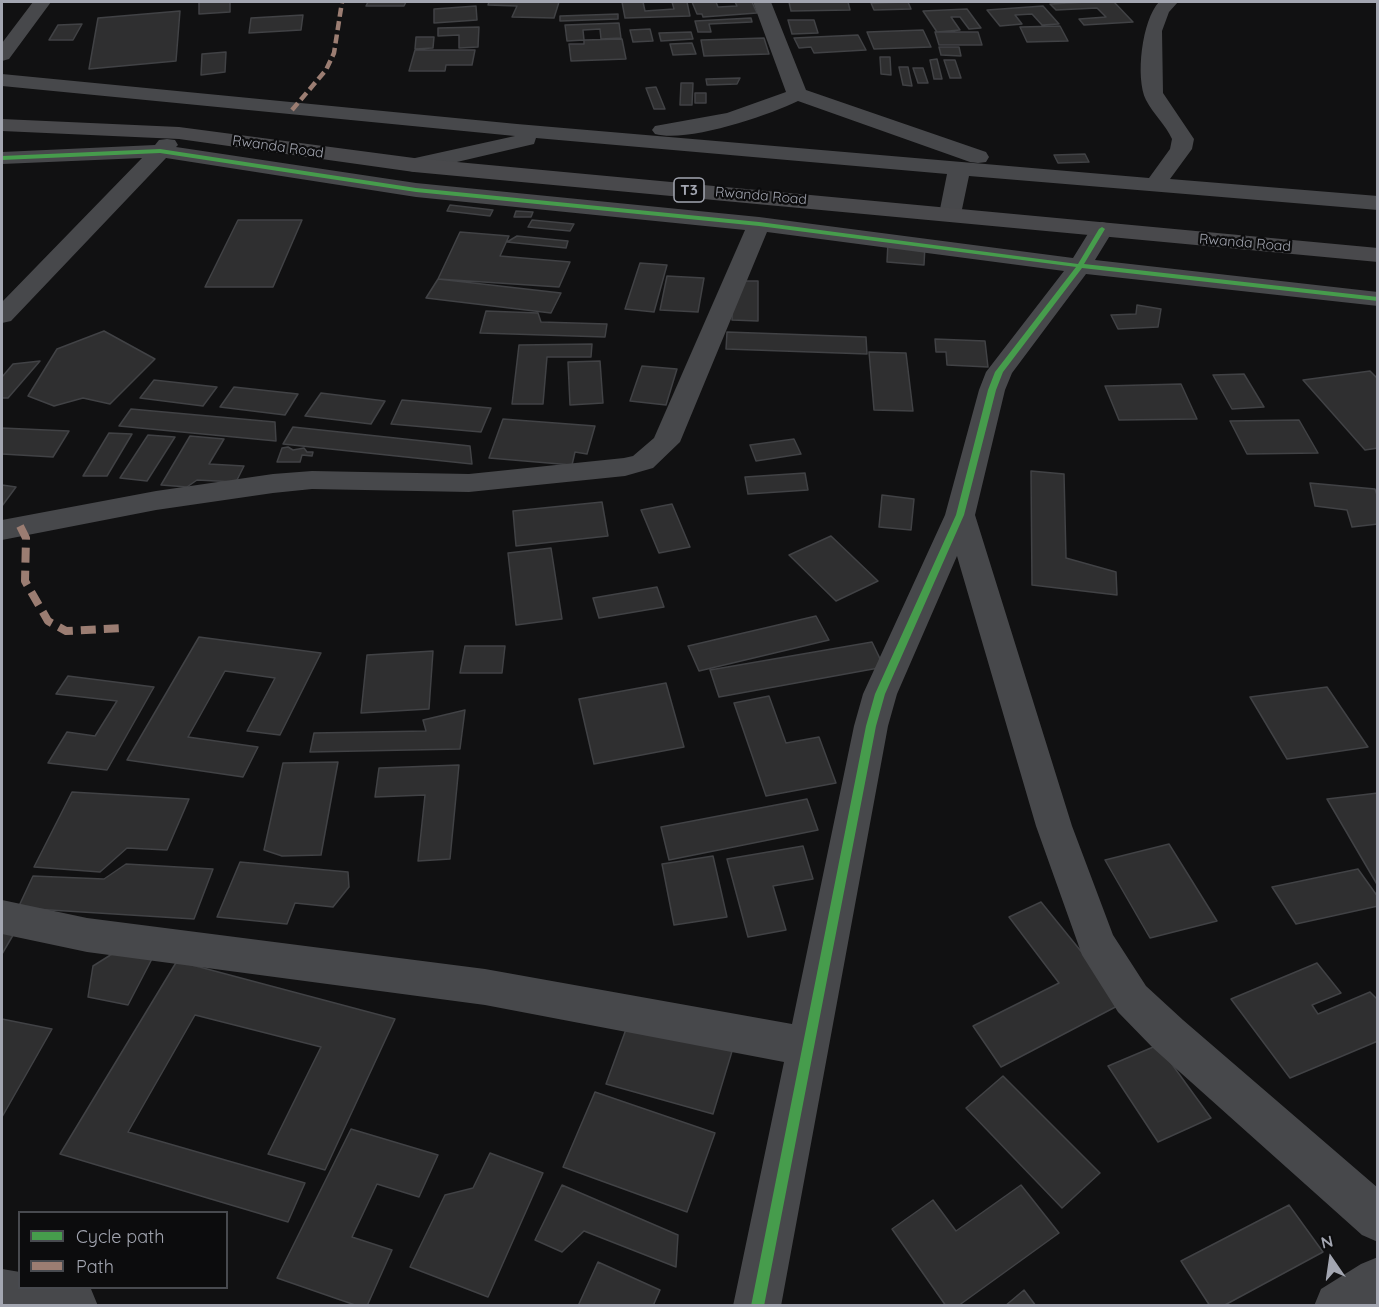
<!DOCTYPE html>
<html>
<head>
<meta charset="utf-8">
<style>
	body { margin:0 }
	#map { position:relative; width:1379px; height:1307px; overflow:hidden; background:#111112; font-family:Quicksand,sans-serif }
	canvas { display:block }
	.frame { position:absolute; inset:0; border:3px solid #a3a6b1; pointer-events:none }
	.legend { position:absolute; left:18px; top:1211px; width:210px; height:78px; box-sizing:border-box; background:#0c0c0d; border:2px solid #484a4f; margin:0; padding:8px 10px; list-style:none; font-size:18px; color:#a3a6b1 }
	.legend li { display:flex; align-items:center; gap:12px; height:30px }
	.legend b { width:30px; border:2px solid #484a4f }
	.north { position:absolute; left:1301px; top:1229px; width:60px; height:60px; -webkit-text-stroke:4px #0c0c0d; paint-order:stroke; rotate:347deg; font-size:16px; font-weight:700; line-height:24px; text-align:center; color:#a3a6b1 }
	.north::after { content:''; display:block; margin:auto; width:21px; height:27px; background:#a3a6b1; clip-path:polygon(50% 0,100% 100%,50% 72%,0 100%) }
</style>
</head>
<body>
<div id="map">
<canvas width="1379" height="1307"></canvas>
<div class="frame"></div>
<ul class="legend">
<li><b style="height:8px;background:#469c4c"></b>Cycle path</li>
<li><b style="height:8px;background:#9b7d72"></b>Path</li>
</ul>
<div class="north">N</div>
</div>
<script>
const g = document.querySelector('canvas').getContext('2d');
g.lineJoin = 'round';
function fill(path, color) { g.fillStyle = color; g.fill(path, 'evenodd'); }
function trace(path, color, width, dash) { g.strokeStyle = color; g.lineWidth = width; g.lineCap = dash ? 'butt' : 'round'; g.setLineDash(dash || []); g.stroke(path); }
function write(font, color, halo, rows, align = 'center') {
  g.font = font + ' Quicksand,sans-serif'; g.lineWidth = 4.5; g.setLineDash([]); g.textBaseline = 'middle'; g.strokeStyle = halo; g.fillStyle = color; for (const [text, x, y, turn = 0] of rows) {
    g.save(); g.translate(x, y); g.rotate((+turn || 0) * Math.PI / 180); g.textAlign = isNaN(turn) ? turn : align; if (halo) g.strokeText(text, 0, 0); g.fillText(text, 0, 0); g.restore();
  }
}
const building = new Path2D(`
	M199,2H230V12L199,14Z
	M368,2H406L404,6H366Z
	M489,2H559L554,18L512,17L517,6L488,5Z
	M622,2H643L645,11L674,9L672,2H687L690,16L625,18Z
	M692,2H716L718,7L737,6L735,2H752L757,13L703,17L702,14H697Z
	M789,2H848L850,10L791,11Z
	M908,2L911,9L874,10L871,3Z
	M1087,2H1114L1133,22L1084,25L1079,19L1106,17L1097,8L1056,10L1050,4Z
	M476,6L477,20L434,23V9Z
	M1043,6L1059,24L1042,25L1032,14L1015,15L1022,24L1000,26L987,10Z
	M967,9L981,28L969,29L960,17H951L960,30L937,32L923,11Z
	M180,11L176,61L89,69L98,18Z
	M618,14V19L560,21V16Z
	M303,15L301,30L249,33L251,18Z
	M751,18L752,22L709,24L711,32H698L695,21Z
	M788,20H814L818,33L792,34Z
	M619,23L621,38L601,39L600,29L583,30L584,40L567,41L565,25Z
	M82,24L73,40H49L58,25Z
	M1060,26L1068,41L1027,42L1020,27Z
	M479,27L478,47L459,48V35L438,36V28Z
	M650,29L653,41L633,42L630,30Z
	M923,30L931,47L874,49L867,32Z
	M691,32L693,39L661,41L659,33Z
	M935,32H978L982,45H939Z
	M858,35L866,50L814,53L811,47L799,48L794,38Z
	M416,37H434L433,48L415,49Z
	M764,38L769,54L704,56L701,40Z
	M622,39L626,59L571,61L569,44H584V40Z
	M692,43L696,54L673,55L670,44Z
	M939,47H959L961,56L941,55Z
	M415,50H475L472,65H446L445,71H409Z
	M226,52L225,72L201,75L202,54Z
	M880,57H890L891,75L881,74Z
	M937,59L942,79H934L930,60Z
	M944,60H955L961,78H950Z
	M899,67H908L912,86L903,85Z
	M913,68H923L928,83H918Z
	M740,78L737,84L707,85L706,79Z
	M681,83H693L692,105H680Z
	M656,87L665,109H654L646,88Z
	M695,93H706V103H695Z
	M1085,154L1089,162L1058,163L1054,155Z
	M450,205L493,210L490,216L447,211Z
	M516,211L533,212L531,217H514Z
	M238,220H302L273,287H205Z
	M532,220L574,224L570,231L528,227Z
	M460,232L509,236L500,256L570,262L559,287L438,279Z
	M517,236L568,241L566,248L507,242Z
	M888,242L925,245L924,265L887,262Z
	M640,263L667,265L654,312L625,309Z
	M667,276L704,278L698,312L660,310Z
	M438,279L561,293L551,313L426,298Z
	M733,281H758V321L732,320Z
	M1137,305L1161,309L1158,327L1118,329L1111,315L1136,314Z
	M486,311L538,313L541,322L607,324L605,337L480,333Z
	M104,331L155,359L110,404L83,398L54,406L28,396L57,349Z
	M727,332L866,337L867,354L726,349Z
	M935,339L985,341L988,367L947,365L946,352H936Z
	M592,344L591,357H547L543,404H512L519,345Z
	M869,352L906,353L913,411L874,410Z
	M40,361L8,398H2V377L13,364Z
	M600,361L603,403L570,405L568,362Z
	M642,366L677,369L666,405L630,401Z
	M1370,371L1378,379V448L1365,450L1303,380Z
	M1244,374L1264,407L1232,409L1213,375Z
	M154,380L217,387L203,406L140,398Z
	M1181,384L1197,419L1119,420L1105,386Z
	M234,387L298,394L285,415L220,407Z
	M321,393L385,401L371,424L305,416Z
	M402,400L491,408L481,432L391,424Z
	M131,409L275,422L276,441L119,426Z
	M503,419L595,426L587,454L575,452L572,465L489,458Z
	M1299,420L1318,453L1247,454L1230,421Z
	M293,427L470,446L472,464L283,444Z
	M2,428L69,431L53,457L2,454Z
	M109,433L132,434L107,476H83Z
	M148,435L175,437L147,481L120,478Z
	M190,436L224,439L209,464L244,466L236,482L197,480L187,487L161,485Z
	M794,439L801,454L756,461L750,445Z
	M288,447L293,450L304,448L307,452H313L312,456L302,455L300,462H277L282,448Z
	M1031,471L1064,474L1066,558L1116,572L1117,595L1032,585Z
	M805,473L808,490L748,494L745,477Z
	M1310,483L1375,489L1378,498V524L1352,527L1347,510L1315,506Z
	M2,485L16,487L2,506Z
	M882,495L914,499L911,530L879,527Z
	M602,502L608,536L516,546L513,511Z
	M672,504L690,547L659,553L641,510Z
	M831,536L878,581L836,601L789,555Z
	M551,548L562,619L516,625L508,553Z
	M657,587L664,607L599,618L593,598Z
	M816,616L829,640L699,671L688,646Z
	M199,637L321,653L280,735L247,731L275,678L225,671L188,737L258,747L243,777L127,760Z
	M872,642L884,667L719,697L710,670Z
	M465,646H505L502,673H460Z
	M433,651L429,709L361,713L367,655Z
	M68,676L154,687L107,770L48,763L67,732L95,736L117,701L56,694Z
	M666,683L684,747L594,764L579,699Z
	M1327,687L1368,747L1287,759L1250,697Z
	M769,696L786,743L819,737L836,783L766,796L734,703Z
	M465,710L460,749L310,752L314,733L426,731L423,720Z
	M338,762L321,855L282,856L264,850L283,763Z
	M459,765L450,859L418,861L425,795L375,797L379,768Z
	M72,792L189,799L167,850L127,848L100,872L34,867Z
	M1378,793V886L1327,799Z
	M807,799L818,830L669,860L661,827Z
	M1169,844L1217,921L1150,938L1105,860Z
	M803,846L813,879L773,886L786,930L748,937L727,859Z
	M713,856L727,917L674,925L662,864Z
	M240,862L348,872L349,887L333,907L295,903L287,924L217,917Z
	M126,864L213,869L194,919L18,908L33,876L104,879Z
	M1358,869L1378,897V906L1296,924L1272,887Z
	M1041,902L1123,1003L1001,1067L973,1026L1059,983L1009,917Z
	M2,922L19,925L2,954Z
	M120,949L154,955L128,1005L88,997L93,966Z
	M177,961L395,1019L325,1170L268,1154L321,1047L195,1015L128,1132L305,1183L288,1222L60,1154Z
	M1317,963L1341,993L1312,1005L1318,1014L1370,992L1378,1000V1041L1290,1078L1231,999Z
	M2,1019L52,1029L2,1117Z
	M629,1021L733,1048L713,1114L606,1084Z
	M1158,1045L1211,1118L1158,1142L1108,1066Z
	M1003,1076L1100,1173L1062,1208L966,1108Z
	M595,1092L715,1133L687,1212L563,1167Z
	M351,1129L438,1155L419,1197L377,1184L352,1237L392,1250L367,1306H358L277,1278Z
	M490,1153L543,1173L488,1297L410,1267L445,1195L473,1188Z
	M562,1185L678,1235L676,1267L584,1231L562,1252L535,1240Z
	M1021,1185L1059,1233L958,1306H946L892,1229L933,1200L956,1231Z
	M1289,1205L1323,1252L1223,1306H1210L1181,1261Z
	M598,1262L660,1290L653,1306H578Z
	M1024,1290L1036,1306H1005Z`);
fill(building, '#2f2f30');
trace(building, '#414245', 1.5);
fill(new Path2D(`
	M33,2H51L9,59L2,61V43Z
	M753,2H771L806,90L986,152L989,157L986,162L978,163L970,162L798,101C767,116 687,143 655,134L652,130L655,126L727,113L786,92Z
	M1159,2H1178L1169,12L1162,31L1163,93L1194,139L1192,149L1170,179L1378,196V210L969,176L961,214L958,219L950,221L942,219L939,214L947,174L536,138L534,144L414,172L406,170L403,165L406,160L515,136L2,86V74L517,124L1149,178L1170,149L1172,139C1166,125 1153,114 1146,100C1135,78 1142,20 1159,2Z
	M167,139L175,140L178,145L176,147L416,183L759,217L1073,258L1094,224L1102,222L1110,224L1114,229L1095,260L1378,292V306L1086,274L1012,373L1005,390L975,515L1072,826L1113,935L1146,986L1183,1020L1378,1188V1242L1362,1235L1153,1048L1118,1012L1082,955L1036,826L957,556L897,694L888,726L781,1306H733L784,1062L485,1005L87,952L2,934V900L87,918L485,969L792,1024L854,726L863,694L945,515L979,390L986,372L1064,271L767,232L680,442L653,468L625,476L469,492L312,489L273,493L156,510L2,540V520L156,491L273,474L312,471L469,474L624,458L633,456L654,438L745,230L416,197L166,158L11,321L2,323V302L142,158L2,164V152L155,145L159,140Z
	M1378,1257V1306H1314L1321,1289L1361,1264Z
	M2,1269L20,1272V1288H87L91,1289L98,1306H2Z`), '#47484b');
fill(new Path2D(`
	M2,119L179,127L414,158L1378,248V262L414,172L179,139L2,131Z`), '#49494c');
trace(new Path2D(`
	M292,110L326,70L334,53L342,2`), '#9b7d72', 4.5, [9, 4.5]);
trace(new Path2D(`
	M20,526L26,538L25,581L48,621L66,631L122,628`), '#9b7d72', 8, [15, 8]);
fill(new Path2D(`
	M160,149L416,188L759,222L1078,264L1099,229L1102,227L1105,229L1084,264L1378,297V301L1082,268L1003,372L996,390L964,515L885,694L876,726L764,1306H751L866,726L875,694L956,515L988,390L995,372L1076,267L759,226L416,192L160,153L2,160V156Z`), '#469c4c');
write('14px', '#a3a6b1', '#0c0c0d', [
	["Rwanda Road",278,147,8],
	["Rwanda Road",761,196,5],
	["Rwanda Road",1245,243,5]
]);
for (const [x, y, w] of [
	[689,190,30]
]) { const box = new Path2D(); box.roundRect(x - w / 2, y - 12, w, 24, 4.5); g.fillStyle = '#0c0c0d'; g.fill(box); trace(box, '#a3a6b1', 1.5); }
write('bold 15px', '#a3a6b1', null, [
	["T3",689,190]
]);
</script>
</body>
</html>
